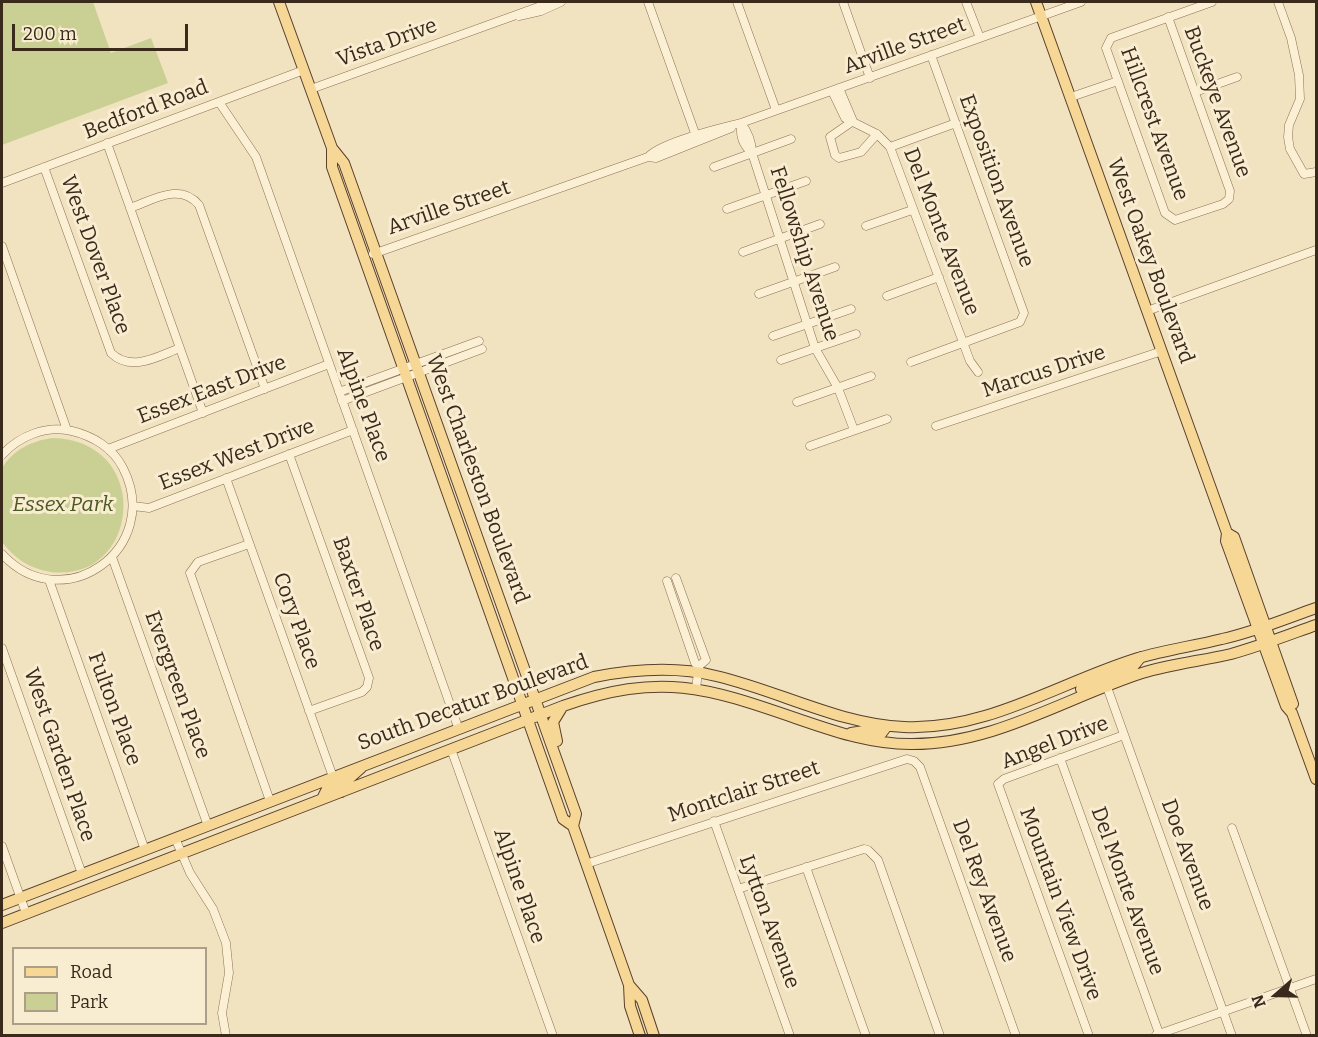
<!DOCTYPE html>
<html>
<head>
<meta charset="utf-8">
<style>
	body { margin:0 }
	#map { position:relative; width:1318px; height:1037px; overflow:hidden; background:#f1e2c0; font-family:Bitter,serif }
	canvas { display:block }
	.frame { position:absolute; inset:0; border:3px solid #3a2a1c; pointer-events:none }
	.legend { position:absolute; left:12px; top:947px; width:195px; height:78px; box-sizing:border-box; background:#f8ecd1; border:2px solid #ac9e89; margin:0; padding:8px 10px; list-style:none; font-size:18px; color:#3a2a1c }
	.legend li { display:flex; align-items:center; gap:12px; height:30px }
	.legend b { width:30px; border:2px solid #ac9e89 }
	.north { position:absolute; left:1246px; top:965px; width:60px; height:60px; -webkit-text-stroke:4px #f8ecd1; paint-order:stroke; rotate:250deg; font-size:16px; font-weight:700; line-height:24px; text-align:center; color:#3a2a1c }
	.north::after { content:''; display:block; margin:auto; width:21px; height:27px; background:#3a2a1c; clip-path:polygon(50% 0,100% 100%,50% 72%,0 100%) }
	.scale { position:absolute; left:12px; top:24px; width:176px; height:27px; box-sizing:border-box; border:3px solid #3a2a1c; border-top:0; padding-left:8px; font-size:18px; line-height:21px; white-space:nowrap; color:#3a2a1c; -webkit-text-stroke:4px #f8ecd1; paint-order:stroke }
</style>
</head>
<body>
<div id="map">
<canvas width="1318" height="1037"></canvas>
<div class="frame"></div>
<ul class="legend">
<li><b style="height:8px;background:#f7d795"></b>Road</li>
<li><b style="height:16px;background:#cad094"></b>Park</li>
</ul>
<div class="north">N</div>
<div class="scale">200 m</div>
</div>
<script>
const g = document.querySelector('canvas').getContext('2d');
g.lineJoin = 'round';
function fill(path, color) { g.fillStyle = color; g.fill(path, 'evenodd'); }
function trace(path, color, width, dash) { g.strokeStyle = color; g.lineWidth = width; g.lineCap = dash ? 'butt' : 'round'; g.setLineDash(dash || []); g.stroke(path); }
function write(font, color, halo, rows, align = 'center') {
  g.font = font + ' Bitter,serif'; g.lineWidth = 6; g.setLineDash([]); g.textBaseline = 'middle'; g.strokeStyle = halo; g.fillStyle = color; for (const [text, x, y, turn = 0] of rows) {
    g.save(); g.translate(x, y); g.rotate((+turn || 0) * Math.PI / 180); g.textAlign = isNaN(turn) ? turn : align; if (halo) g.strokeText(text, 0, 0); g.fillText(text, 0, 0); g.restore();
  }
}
fill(new Path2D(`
	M2,2H93L111,53L151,38L168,83L2,145Z
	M52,438C154,440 141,583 51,572C30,569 14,558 2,542V468C13,450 31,441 52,438Z`), '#cad094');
const minor = new Path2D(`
	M648,2L696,136L700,139
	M737,2L776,110
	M843,2L870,78
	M966,2L980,38
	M1278,2L1291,38L1299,75L1300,99L1289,125L1288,137L1290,149L1304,174L1316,172
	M519,16L541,11L561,2
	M1168,17L1230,191L1229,199L1223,204L1175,220L1165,213L1106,48L1111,38L1212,2
	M839,88L853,121
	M311,89L552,2
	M832,91L845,118L877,134L890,147L970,361L978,372
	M1195,92L1237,77
	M1071,97L1118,81
	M219,102L256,157L458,727
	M853,121L830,137L835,155L839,158L861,152L877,134
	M741,123C748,132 752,141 752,153L815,348L838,388L854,430
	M741,123C740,136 742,144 752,153
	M107,143L203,413
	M890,147L956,123
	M648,157C661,142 720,128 741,123L1081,2
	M44,167L111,353C132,373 158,356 180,348
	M714,167L791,139
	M2,183L304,70
	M130,208C153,200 180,182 199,205L265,389
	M727,209L806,181
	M866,226L912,210
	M2,246L67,430
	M743,252L820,224
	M373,254L648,157L656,158L731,128
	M759,294L835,267
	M887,296L939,277
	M1147,311L1316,250
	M773,336L851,309
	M781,360L856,334
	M911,362L1020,322L1024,313L931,55
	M339,392L479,341
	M342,401L482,349
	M797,402L871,376
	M936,426L1162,351
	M810,446L887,419
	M108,449L329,364
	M289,454L369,678L367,687L362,692L309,711
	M2,455C19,436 46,425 72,431C93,436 113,448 123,468C164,548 63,620 2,554
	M226,478L333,777
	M133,506L149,508L353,430
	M249,544L198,562L190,573L270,801
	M112,557L208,826
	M676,578L706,660L699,666L696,688
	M49,580L145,850
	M667,581L695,663L699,666
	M2,648L82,874
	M1107,687L1232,1036
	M451,749L553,1036
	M1060,758L1160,1036
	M714,821L790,1036
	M1232,828L1307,1036
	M175,838L190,873L213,909L226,943L229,973L222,1013L226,1036
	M2,846L26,913
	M586,864L907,759L914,761L920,767L1016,1036
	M806,867L866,1036
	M738,889L864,849L868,850L878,860L940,1036
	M1156,1035L1316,979
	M1089,1036L998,784L1004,779L1124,735`);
const major = new Path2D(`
	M279,2L332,148L344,163L576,814L573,826
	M1036,2L1227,533L1226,541L1286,706L1292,713L1316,779
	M332,148V167L563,819L573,826L629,985L630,1006L640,1036
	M1227,533L1234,537L1293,704
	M1107,687V679L1131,669L1141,657
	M1081,689L1099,681L1101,672
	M851,733L864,731L881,734L887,726
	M557,741L553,722L561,709
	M341,792L343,784L361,768
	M322,799L327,789L336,785L333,777
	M2,905L594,677C635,669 676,666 716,676C780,691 838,724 904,727C987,731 1060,682 1138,658C1165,650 1194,646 1222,639C1254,632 1285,619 1316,608
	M2,923L563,706C664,671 708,688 804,721C839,733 873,744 910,744C993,745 1065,698 1142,673C1171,664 1201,661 1231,654C1260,646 1288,635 1316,625
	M629,985L642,1000L654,1036`);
trace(minor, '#8c7257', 9);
trace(major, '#59402c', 12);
trace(minor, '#fbefd4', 8);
trace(major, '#f7d795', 10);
write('21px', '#3a2a1c', '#f8ecd1', [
	["Vista Drive",387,43,-20],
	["Arville Street",905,46,-20],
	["Buckeye Avenue",1217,102,70],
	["Bedford Road",146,110,-21],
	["Hillcrest Avenue",1154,124,70],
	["Exposition Avenue",996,181,70],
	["Arville Street",449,208,-19],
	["Del Monte Avenue",941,232,69],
	["Fellowship Avenue",804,254,72],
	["West Dover Place",95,255,70],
	["West Oakey Boulevard",1150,261,70],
	["Marcus Drive",1044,372,-18],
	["Essex East Drive",212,390,-21],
	["Alpine Place",363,405,70],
	["Essex West Drive",237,455,-21],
	["West Charleston Boulevard",477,479,70],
	["Baxter Place",358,594,71],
	["Cory Place",296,621,70],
	["Evergreen Place",177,685,70],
	["South Decatur Boulevard",473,703,-20],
	["Fulton Place",114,709,70],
	["Angel Drive",1055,743,-21],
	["West Garden Place",59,755,71],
	["Montclair Street",744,792,-18],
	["Doe Avenue",1187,855,70],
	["Alpine Place",519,886,71],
	["Del Rey Avenue",984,891,70],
	["Del Monte Avenue",1127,891,70],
	["Mountain View Drive",1060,904,70],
	["Lytton Avenue",769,922,70]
]);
write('italic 21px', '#4b5821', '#f8ecd1', [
	["Essex Park",63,505]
]);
</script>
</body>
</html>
